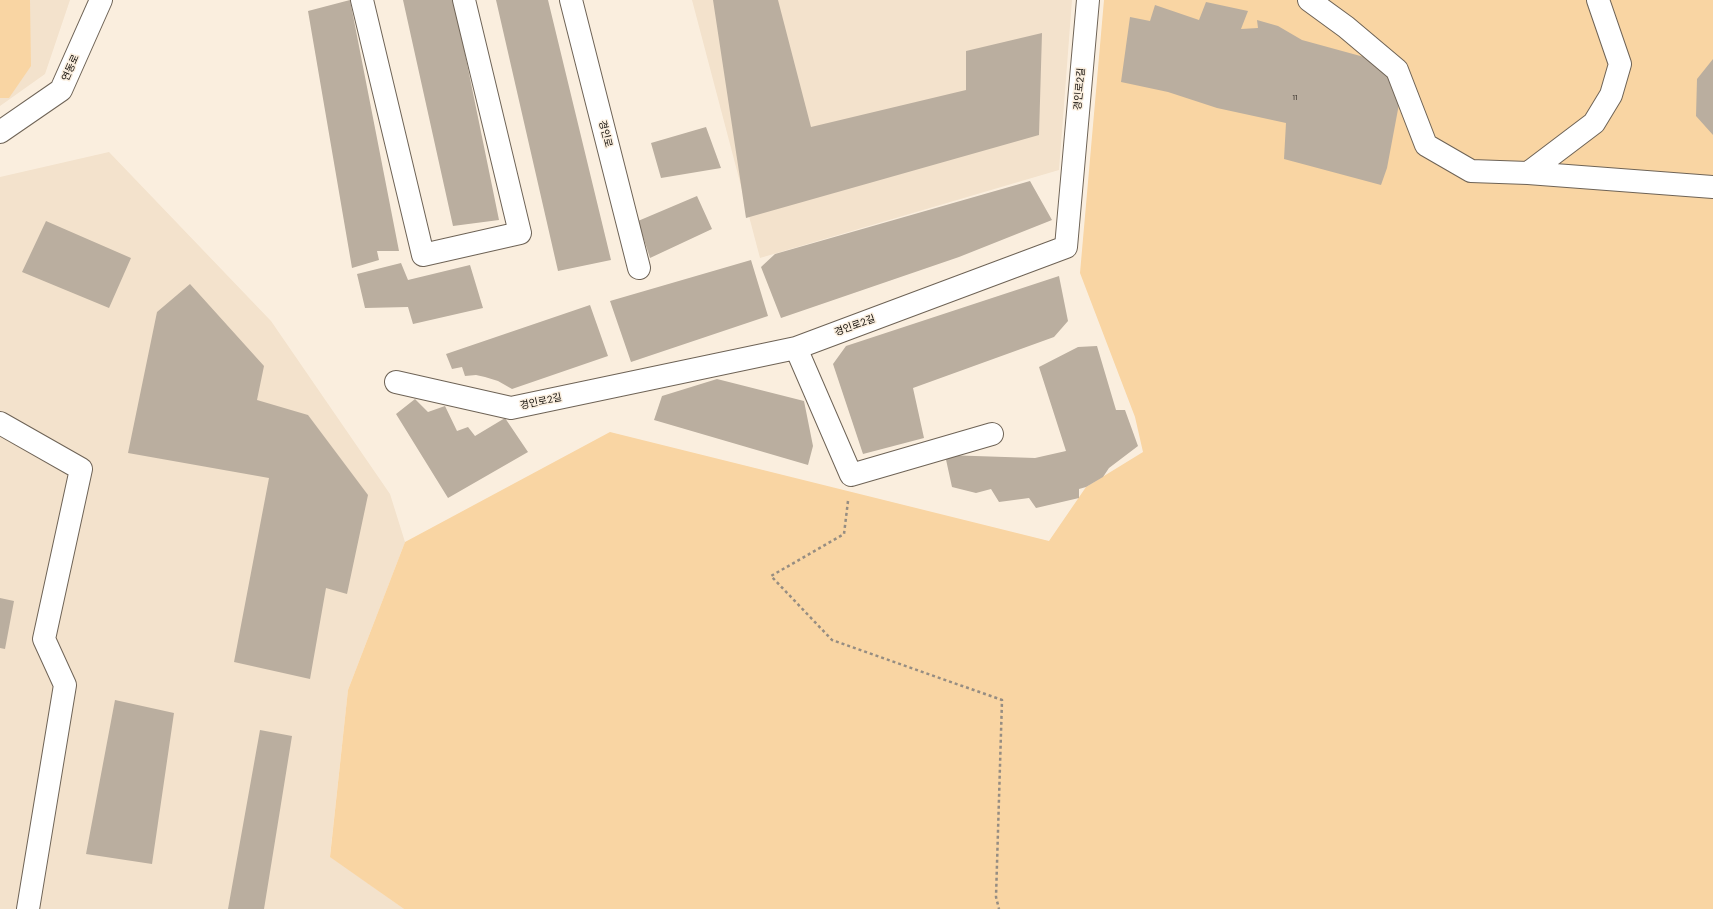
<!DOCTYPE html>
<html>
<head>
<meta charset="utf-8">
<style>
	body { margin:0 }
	canvas { display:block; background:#faeede }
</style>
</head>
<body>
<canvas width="1713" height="909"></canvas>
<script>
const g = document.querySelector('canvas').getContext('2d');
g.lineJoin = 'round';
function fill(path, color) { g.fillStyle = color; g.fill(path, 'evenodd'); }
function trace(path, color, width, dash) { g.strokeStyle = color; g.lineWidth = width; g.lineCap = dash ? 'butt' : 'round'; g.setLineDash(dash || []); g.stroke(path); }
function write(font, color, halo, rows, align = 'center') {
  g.font = font + ' "DM Sans","Noto Sans KR",sans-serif'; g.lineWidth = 3; g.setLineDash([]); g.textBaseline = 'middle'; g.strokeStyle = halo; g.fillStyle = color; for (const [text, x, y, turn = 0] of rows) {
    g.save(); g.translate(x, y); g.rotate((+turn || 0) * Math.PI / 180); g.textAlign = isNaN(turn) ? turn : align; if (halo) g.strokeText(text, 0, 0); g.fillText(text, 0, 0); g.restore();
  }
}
fill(new Path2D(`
	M0,0H70L45,74L0,106Z
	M692,0H1072L1059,170L760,258Z
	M109,152L271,321L390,494L405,542L348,690L330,856L404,909H0V177Z`), '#f3e2cc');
fill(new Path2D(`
	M0,0H30L31,66L9,98H0Z
	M1104,0H1713V909H404L330,857L348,690L405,542L610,432L1049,541L1086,487L1143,452L1135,417L1080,273Z`), '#f9d5a3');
fill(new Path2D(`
	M350,0L399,251H377L379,260L352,268L308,11Z
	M403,0H454L499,220L453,226Z
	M496,0H548L611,260L558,271Z
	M713,0H778L811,127L966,90V51L1042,33L1039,135L746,218Z
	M1206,2L1248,11L1241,29L1258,28L1257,20L1278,26L1302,40L1375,60L1410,103L1399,104L1387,168L1381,185L1284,159L1286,123L1217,108L1168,92L1121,82L1130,17L1150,21L1155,5L1199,20Z
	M1713,59V135L1696,116L1697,79Z
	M706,127L721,168L661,178L651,143Z
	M1030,181L1052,220L959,257L781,318L761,267L775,254Z
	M697,196L712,229L650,258L638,221Z
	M46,221L131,258L109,308L22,272Z
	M751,260L768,316L631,362L610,301Z
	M401,263L408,280L470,265L483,308L413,324L408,307L365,308L357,274Z
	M1059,276L1068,321L1054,337L913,388L924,438L863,454L833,364L846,346Z
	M190,284L264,366L257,400L308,415L368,495L347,594L326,588L310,679L234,662L269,478L128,453L157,312Z
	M590,305L608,356L512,389L498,381L485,377L476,375L465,376L462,367L452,369L446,354Z
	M1097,346L1116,410H1125L1138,446L1109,468L1103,477L1086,487L1079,489V498L1036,508L1029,498L999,502L991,489L976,493L952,487L945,455L1035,458L1066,451L1039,367L1078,347Z
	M717,379L804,401L813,446L808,465L654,420L662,396Z
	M415,399L428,412L445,406L457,431L468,427L475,436L505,418L528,452L448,498L396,414Z
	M0,598L14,601L5,649L0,648Z
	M115,700L174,713L152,864L86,854Z
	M260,730L292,736L264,909H228Z`), '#baae9f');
const minor = new Path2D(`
	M362,0L423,255L520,233L464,0
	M571,0L639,268
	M1309,0L1346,27L1397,70L1426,145L1471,171L1528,173L1713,187
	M0,132L61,90L101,0
	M1528,173L1594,123L1611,95L1620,64L1598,0
	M796,348L851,475L992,434
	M396,382L511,408L796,348L1066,247L1088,0
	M0,423L81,469L44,639L65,685L28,909`);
trace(minor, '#6e6356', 24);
trace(new Path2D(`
	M848,501L844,534L771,576L832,640L1002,700L996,897L999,909`), '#968d82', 2.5, [3, 3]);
trace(minor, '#fff', 22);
write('8px', '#3a342d', null, [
	["11",1295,98]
]);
write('10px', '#100c07', '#faeede', [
	["연동로",71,68,-66],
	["경인로2길",1080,89,-85],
	["경인로",605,134,76],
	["경인로2길",855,326,-20],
	["경인로2길",541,402,-12]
]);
</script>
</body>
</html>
